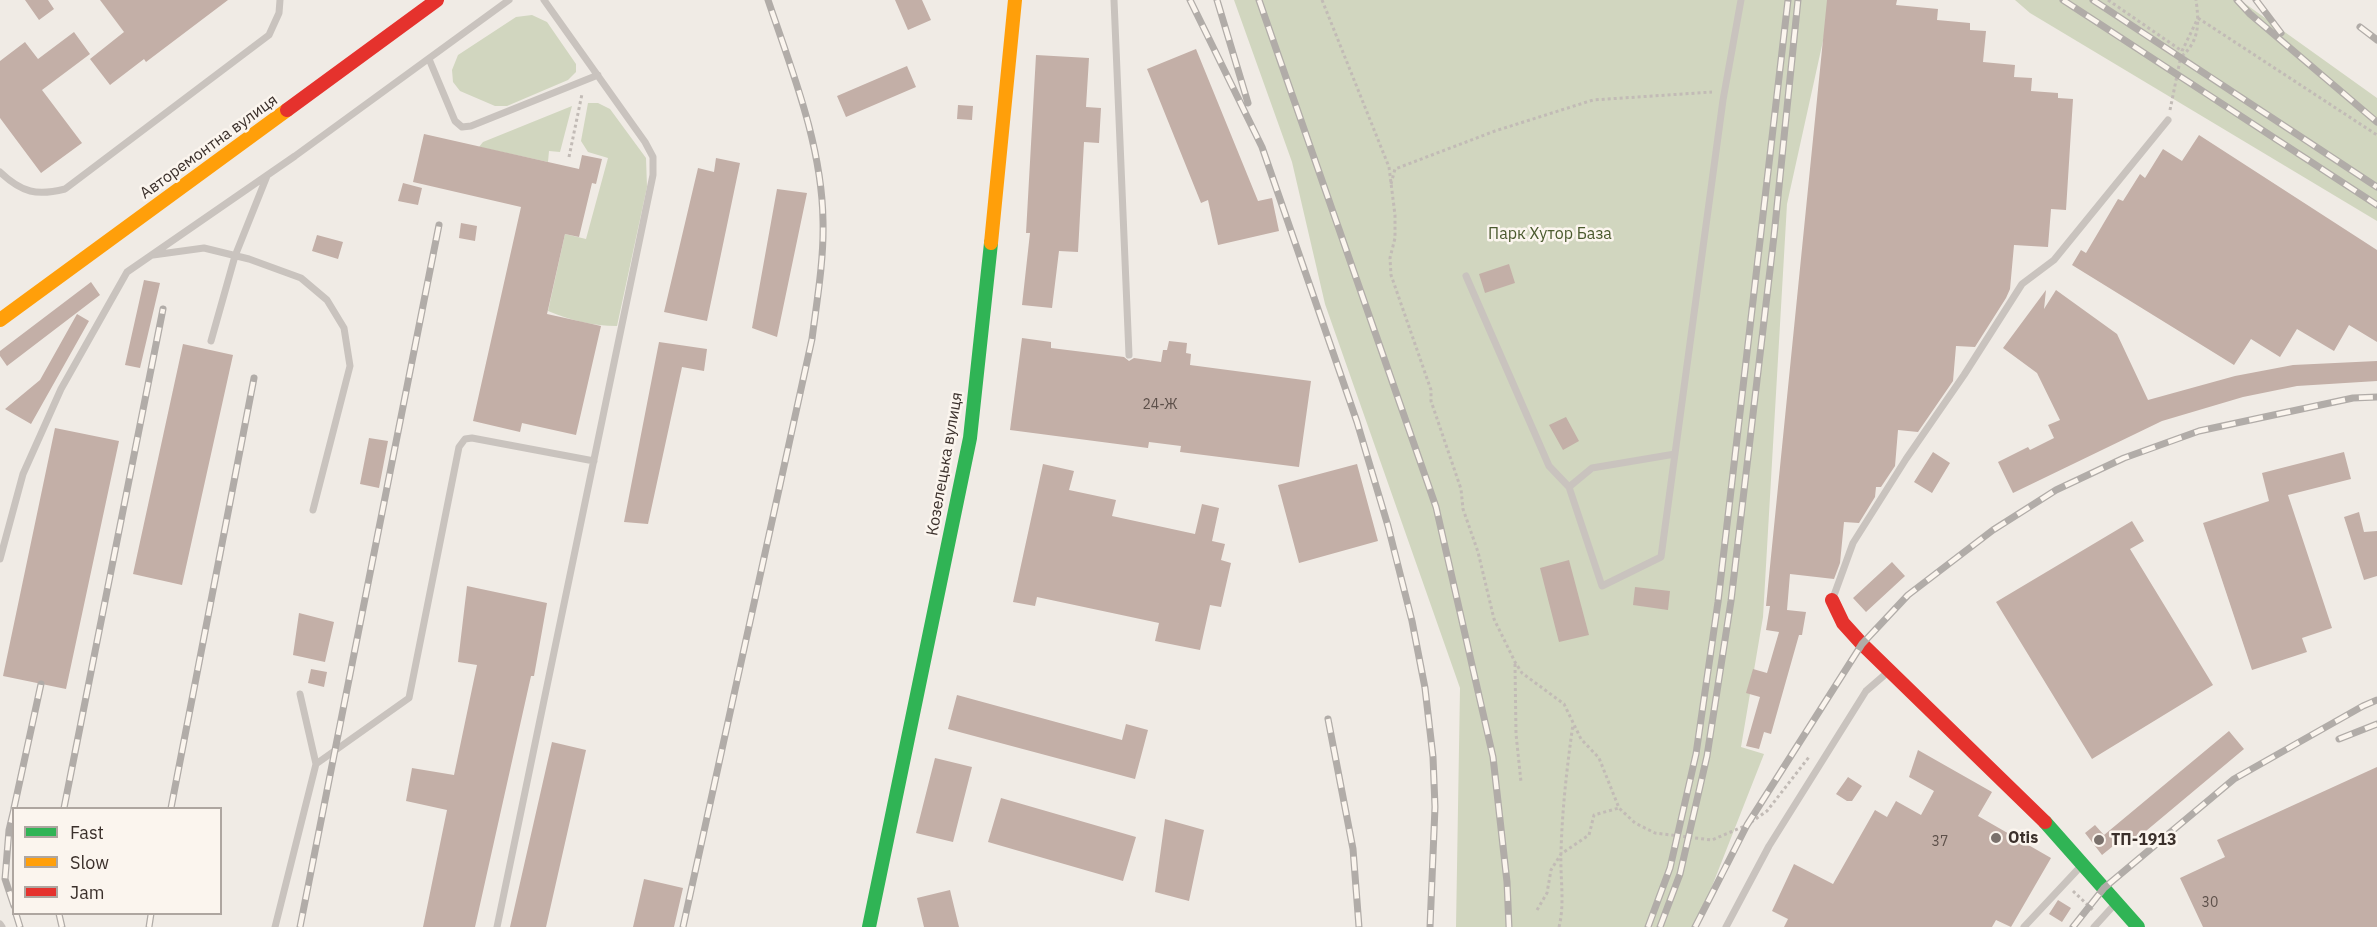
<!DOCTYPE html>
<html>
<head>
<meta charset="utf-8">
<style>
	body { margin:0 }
	#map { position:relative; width:2377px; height:927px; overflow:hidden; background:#f0ebe5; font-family:"IBM Plex Sans",sans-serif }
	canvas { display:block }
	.legend { position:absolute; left:12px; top:807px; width:210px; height:108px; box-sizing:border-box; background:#fbf5ee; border:2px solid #aea6a0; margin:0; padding:8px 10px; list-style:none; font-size:18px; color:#3b302b }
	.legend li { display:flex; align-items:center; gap:12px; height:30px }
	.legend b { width:30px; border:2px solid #aea6a0 }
</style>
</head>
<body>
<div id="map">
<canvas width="2377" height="927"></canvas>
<ul class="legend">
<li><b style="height:8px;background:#30b455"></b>Fast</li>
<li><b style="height:8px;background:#ff9f0a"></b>Slow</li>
<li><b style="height:8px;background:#e5322d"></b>Jam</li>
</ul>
</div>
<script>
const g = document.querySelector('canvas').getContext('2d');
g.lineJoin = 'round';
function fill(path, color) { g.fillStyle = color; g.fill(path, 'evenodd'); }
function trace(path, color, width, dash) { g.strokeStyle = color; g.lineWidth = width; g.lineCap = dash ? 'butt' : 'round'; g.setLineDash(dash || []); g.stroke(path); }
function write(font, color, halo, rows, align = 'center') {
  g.font = font + ' "IBM Plex Sans",sans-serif'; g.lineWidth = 5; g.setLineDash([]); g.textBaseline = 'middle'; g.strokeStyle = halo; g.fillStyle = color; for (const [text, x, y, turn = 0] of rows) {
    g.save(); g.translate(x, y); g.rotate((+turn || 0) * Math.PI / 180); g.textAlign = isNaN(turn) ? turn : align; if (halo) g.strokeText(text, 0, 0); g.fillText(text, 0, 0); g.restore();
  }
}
fill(new Path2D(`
	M1234,0H1832L1787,204L1763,617L1741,747L1764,754L1696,927H1456L1460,688L1325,304L1292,162Z
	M2015,0H2240L2377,98V221L2030,13Z
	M532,15L547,22L576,64V72L568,80L507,106H495L460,91L453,82L452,70L458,55L516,17Z
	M588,103H598L610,109L646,158L647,187L617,326C593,326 570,320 548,311L565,234L586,239L608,158L588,152L581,141Z
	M572,106L560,152L549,151L548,162L479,147L483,142Z`), '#d1d6bf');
fill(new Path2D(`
	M25,0H48L54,9L39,20Z
	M100,0H228L146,62L144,59L110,85L90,59L124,32Z
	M895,0H922L931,20L908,30Z
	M1827,0H1897L1896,5L1938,9L1937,20L1970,23V30L1986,31L1983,62L2015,65L2014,77L2032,78L2031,91L2058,93V98L2073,99L2066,210L2051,209L2048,247L2014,245L2010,289L2006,298L1975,347L1956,346L1953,381L1918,432L1898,430L1895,466L1881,487H1876L1875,497L1859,523L1844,522L1840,563L1834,579L1790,574L1787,610L1806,612L1802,635H1799L1771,734L1764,732L1759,749L1746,746L1760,697L1746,693L1753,669L1767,673L1779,632L1766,630L1770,606H1766Z
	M74,32L90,54L42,90L82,143L41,173L0,118V61L25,42L38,59Z
	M1196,49L1258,201L1272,198L1279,231L1218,245L1208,200L1201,203L1147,69Z
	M1036,55L1089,58L1086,107L1101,108L1099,143L1084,142L1078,252L1059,251L1052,308L1022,305L1030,233H1026Z
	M907,66L916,87L846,117L837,96Z
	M958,105L973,106L972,120L957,119Z
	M424,134L579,169L582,155L602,159L596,184L592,183L579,237L565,234L547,314L601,326L576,435L522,423L520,432L473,421L521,207L413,182Z
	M2199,135L2377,250V342L2349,325L2334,351L2297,329L2280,357L2251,339L2234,365L2072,265L2081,250L2086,253L2118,199L2123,201L2140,174L2145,178L2163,149L2182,161Z
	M716,158L740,163L707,321L664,312L698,168L714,172Z
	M403,183L422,188L418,205L398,201Z
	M777,189L807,193L777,337L752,328Z
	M461,223L477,226L475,241L459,238Z
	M317,235L343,242L338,259L312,251Z
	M1509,264L1515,283L1485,293L1479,274Z
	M144,280L160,283L140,368L125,365Z
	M91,282L100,295L7,366L0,356V351Z
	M2046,290L2044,309L2056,290L2117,334L2148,400L2235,376L2293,365L2377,361V381L2297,386L2243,397L2162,421L2013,493L1998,462L2028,447L2030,450L2054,438L2048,425L2060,420L2037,373L2003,348Z
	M77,314L89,321L31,424L5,409L40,380Z
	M1022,338L1051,342V348L1124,357L1129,361L1134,358L1161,362L1163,350H1167L1169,341L1187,343L1186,353L1191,354L1190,365L1311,381L1299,467L1180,452L1181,446L1149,442L1148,448L1010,430Z
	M659,342L707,349L704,371L682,367L648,524L624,522Z
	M183,344L233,355L182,585L133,574Z
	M1566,417L1579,441L1563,450L1549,425Z
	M55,428L119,441L66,689L3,676Z
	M369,438L388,441L379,488L360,484Z
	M1933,452L1950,463L1932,493L1914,482Z
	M2344,452L2351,479L2288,495L2332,628L2302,638L2307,652L2252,670L2203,523L2269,501L2262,473Z
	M1043,464L1074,471L1069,490L1116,500L1112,516L1195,534L1202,504L1219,508L1212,541L1225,544L1221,560L1231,563L1221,607L1210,605L1200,650L1155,641L1159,623L1037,597L1035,606L1013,602Z
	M1357,464L1378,541L1299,563L1278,485Z
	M2359,512L2364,532L2377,531V576L2364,580L2344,517Z
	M2132,521L2144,541L2130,549L2213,685L2092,759L1996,602Z
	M1569,560L1589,635L1559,642L1540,568Z
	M1892,562L1905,576L1866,612L1853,598Z
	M467,586L547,603L534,676H531L475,927H423L447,810L406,801L412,768L454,775L477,665L458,662Z
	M1635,587L1670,591L1668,610L1633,605Z
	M299,613L334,622L325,662L293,655Z
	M311,669L327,672L324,687L308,683Z
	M957,695L1122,740L1126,724L1148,730L1135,779L948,729Z
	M2229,731L2244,749L2134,841L2128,834L2102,855L2085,833L2095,825L2104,835Z
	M552,742L586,750L546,927H510Z
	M1918,750L1992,792L1978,816L2051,858L2011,927L1996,920L1992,927H1784L1788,919L1772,911L1794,864L1833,884L1875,810L1887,817L1896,801L1921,815L1934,791L1909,777Z
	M935,758L972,767L953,842L916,833Z
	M2377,767V927H2203L2180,878L2225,857L2217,840Z
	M1848,777L1862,786L1852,801H1847L1836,794Z
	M1001,798L1136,837L1123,881L988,842Z
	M1165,819L1204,830L1189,901L1155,892Z
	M644,879L683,888L674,927H633Z
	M950,890L959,927H924L917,898Z
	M2058,900L2071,908L2062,922L2049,914Z`), '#c3afa7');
trace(new Path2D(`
	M1322,0L1389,167L1395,215V238L1390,258L1391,275L1431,390V401L1461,489L1463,509L1478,552L1494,619L1515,662L1522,673L1564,704L1581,739L1599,758L1619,808L1635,823L1655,833L1712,840L1747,825L1767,811L1809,757
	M2108,0L2182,51
	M2198,18L2377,135
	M2182,56C2200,40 2199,22 2196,0
	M2170,110L2182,51L2198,18
	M569,157L582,94
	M1391,184L1395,169L1495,131L1593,100L1712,92
	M1515,664L1516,734L1521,782
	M2073,891L2094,911
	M1537,910L1547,893L1551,870L1561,854L1589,835L1594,815L1619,808
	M1559,927C1565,903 1560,878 1561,853C1562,810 1567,767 1573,724`), '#c2bbb6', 3, [3, 3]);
trace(new Path2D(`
	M1114,0L1129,355
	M429,59L455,121L462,127L471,126L598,75
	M0,172C22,193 37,196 65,189L269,35L279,13L280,0
	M153,255L204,248L249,259L301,278L327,300L344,328L350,366L313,510
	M1466,276L1549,466L1569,487L1602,586L1661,557L1723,100L1741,0
	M211,341L235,256L267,176
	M1569,487L1592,468L1675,454
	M0,559L23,474L61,389L127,272L295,156L509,0
	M1833,598L1853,543L1906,459L1964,375L2022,284L2054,260L2168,120
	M316,764L409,698L459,447L465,439L472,438L594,461
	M0,924L2,927
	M275,927L316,764L300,694
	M497,927L653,175V157L645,142L544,0
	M1726,927L1769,846L1866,691L1888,672
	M2024,927L2082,865
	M2094,927L2115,904`), '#c9c3be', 7);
trace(new Path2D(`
	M2045,822L2138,927
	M869,927L970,438L991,243`), '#30b455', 14);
trace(new Path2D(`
	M991,243L1015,0
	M0,320L287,110`), '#ff9f0a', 14);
trace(new Path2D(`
	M287,110L437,0
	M1832,600L1843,623L1862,644L2045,822`), '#e5322d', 14);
const rail = new Path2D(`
	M1190,0L1262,147L1357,422L1388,526L1412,621L1425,688L1433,757L1435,807L1430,927
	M1217,0L1248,103
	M1259,0L1436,507L1493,757L1507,882L1509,927
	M2063,0L2377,205
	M2093,0L2377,187
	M2237,0L2250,14L2377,122
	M2256,0L2281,33
	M2360,27L2377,40
	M1328,719L1353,849L1359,927
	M2339,739L2377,724
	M14,808L41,684
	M64,808L163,309
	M171,808L254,378
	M14,809L9,830L5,879L14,906
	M16,914L20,927
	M59,914L62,927
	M149,927L151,914
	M300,927L439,225
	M683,927L812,339C817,300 824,260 823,221C822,145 792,71 768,0
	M1648,927L1670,868L1696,754L1718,602L1788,0
	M1660,927L1680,874L1707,756L1731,601L1774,236L1798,0
	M1695,927L1747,825L1862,644L1908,595L1993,530L2056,490L2124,458L2199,431L2353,398L2377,397
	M2073,927L2104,888L2234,779L2363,706L2377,700`);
trace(rail, '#b1aca8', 7);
trace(rail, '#fbf5ee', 4.5, [14]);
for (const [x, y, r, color] of [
	[1996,838,6,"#7a716c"],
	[2099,840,6,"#7a716c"]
]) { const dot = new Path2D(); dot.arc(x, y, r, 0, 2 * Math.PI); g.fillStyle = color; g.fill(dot); trace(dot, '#fbf5ee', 2); }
write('14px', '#5d504a', null, [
	["24-Ж",1160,405],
	["37",1940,842],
	["30",2210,903]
]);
write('16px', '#3b302b', '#fbf5ee', [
	["Авторемонтна вулиця",209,147,-36],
	["Козелецька вулиця",945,464,-80]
]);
write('16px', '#4a5a2e', '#fbf5ee', [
	["Парк Хутор База",1550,234]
]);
write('bold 16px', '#3b302b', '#fbf5ee', [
	["Otis",2008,838],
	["ТП-1913",2111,840]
], 'left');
</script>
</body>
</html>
